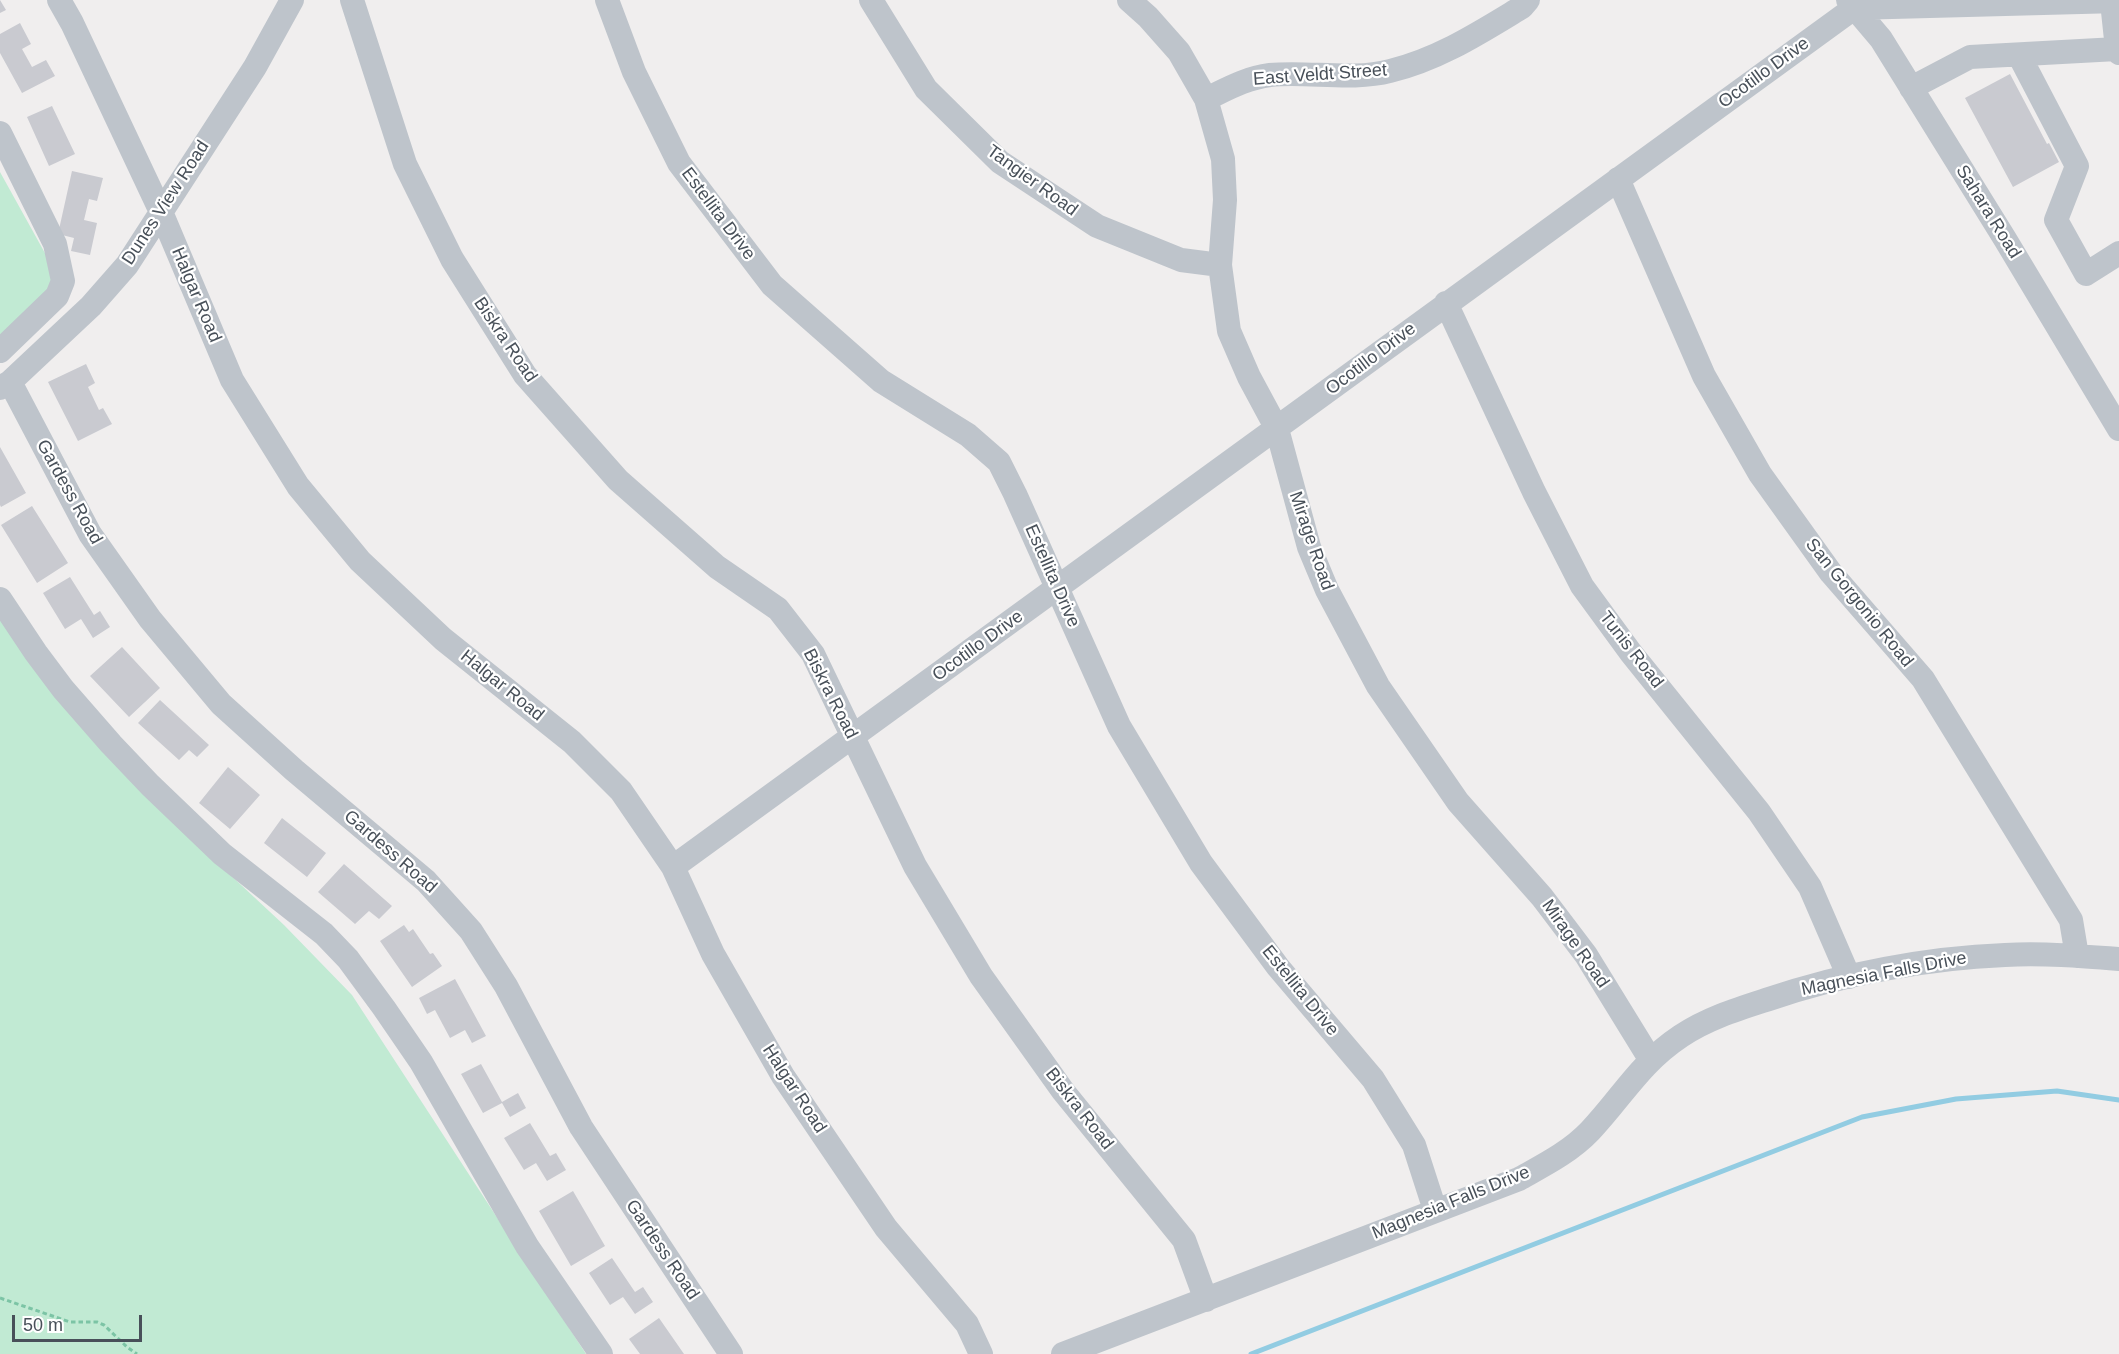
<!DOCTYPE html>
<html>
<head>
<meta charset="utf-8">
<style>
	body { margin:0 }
	#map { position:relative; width:2119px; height:1354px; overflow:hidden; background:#f0eeee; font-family:Arial,sans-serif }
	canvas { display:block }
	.scale { position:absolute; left:12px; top:1315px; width:130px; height:27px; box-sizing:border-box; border:3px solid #485059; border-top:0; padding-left:8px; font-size:18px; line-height:21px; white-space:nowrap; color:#485059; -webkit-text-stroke:4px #fff; paint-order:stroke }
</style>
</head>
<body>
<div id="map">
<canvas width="2119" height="1354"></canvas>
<div class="scale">50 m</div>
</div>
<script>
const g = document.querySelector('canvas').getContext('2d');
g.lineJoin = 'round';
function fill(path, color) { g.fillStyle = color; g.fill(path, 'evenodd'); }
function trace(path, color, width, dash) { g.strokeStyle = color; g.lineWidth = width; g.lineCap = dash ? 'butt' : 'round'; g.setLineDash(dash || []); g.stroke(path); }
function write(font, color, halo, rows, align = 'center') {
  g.font = font + ' Arial,sans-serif'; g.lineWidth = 4.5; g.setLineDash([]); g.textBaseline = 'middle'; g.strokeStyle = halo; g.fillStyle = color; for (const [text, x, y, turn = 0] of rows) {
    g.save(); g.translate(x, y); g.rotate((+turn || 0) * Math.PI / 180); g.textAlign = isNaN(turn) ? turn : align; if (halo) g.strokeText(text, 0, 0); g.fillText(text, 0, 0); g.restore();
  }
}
fill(new Path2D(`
	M0,172L51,264L52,297L0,342Z
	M0,597L166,815L284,925L352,995L586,1354H0Z`), '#c1ead3');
trace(new Path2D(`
	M1251,1354L1862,1117L1956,1099L2057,1091L2119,1100`), '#92cce2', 5);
fill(new Path2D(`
	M0,0L6,10L0,13Z
	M20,23L31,44L22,49L32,67L46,60L55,76L22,93L0,53V34Z
	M2010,74L2047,144L2049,143L2059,162L2013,187L1965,98Z
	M52,106L75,154L49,166L27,117Z
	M72,171L103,178L97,201L89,199L84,220L97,223L90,255L71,251L74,238L58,234Z
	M86,364L95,383L88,387L99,410L103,408L112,424L78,441L48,382Z
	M0,447L26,493L1,507L0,505Z
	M32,506L68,563L37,583L1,525Z
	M70,577L94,615L100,611L110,627L93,638L81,619L65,629L43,593Z
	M122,647L160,688L129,717L90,676Z
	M160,700L209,745L197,757L189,750L179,760L138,723Z
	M228,767L260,795L230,829L199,803Z
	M282,818L326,853L307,877L264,843Z
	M344,864L392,906L379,919L369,911L355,924L318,892Z
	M404,925L409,932L413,929L430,954L433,953L442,966L412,987L380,941Z
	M455,979L486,1036L472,1043L465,1030L450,1038L435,1010L427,1014L419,998Z
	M481,1064L502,1102L518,1093L526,1108L510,1117L502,1103L483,1113L461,1074Z
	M530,1123L550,1156L556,1153L566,1170L547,1181L536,1163L524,1170L504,1138Z
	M573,1191L605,1246L571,1266L539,1211Z
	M612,1258L635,1292L643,1287L653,1302L635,1314L623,1297L610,1305L589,1273Z
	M659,1318L684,1354H640L629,1339Z`), '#c9cad0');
trace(new Path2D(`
	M0,1298L70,1322H97L104,1325L127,1347L137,1354`), '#7cc4a5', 3, [4.5, 3]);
trace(new Path2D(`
	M59,0L72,23L161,212L232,380L298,486L360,561L443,639L572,742L621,791L673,867L713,954L783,1076L886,1228L967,1324L981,1354
	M352,0L405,164L452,259L525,375L618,480L717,567L778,609L813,654L915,866L981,976L1063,1091L1184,1240L1206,1300
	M607,0L634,72L679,163L772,285L881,381L968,435L999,462L1015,494L1119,726L1201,863L1278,967L1373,1079L1414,1145L1435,1210
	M871,0L926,89L1000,162L1097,226L1181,260L1220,265
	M1129,0L1148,17L1179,52L1206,99L1223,159L1225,200L1220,265L1229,331L1249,377L1277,429L1309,547L1327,590L1378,686L1458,802L1542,897L1586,955L1650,1059
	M1848,0L1881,39L2005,239L2119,429
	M2112,2L2117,49
	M2019,55L2077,166L2056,220L2086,274L2119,253
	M1911,88L1970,57L2117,49L2119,53
	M1206,99C1227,89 1246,78 1270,75C1308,71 1352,81 1390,71C1439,59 1479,33 1522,7L1528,0
	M0,133L55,244L63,281L57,296L0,351
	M1618,179L1704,376L1760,474L1831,573L1923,679L2071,920L2077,956
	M1446,303L1534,492L1582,586L1631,653L1759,812L1810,887L1849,977
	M10,382L90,534L150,619L221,704L294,770L426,881L471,931L506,986L581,1127L731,1354
	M0,388L10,382L91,306L127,265L255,67L292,0
	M0,599L36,653L63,689L111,744L150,785L222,854L324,934L348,959L384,1008L421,1062L527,1246L601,1354
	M673,867L1854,8L2119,1
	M1063,1354L1519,1179C1544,1165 1570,1152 1590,1131C1623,1096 1639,1064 1681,1036C1708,1018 1738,1009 1769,999C1843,974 1927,958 2005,955C2043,953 2081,956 2119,959`), '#bec4cb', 24);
write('18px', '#485059', '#fff', [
	["Ocotillo Drive",1764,73,-36],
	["East Veldt Street",1320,75,-4],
	["Tangier Road",1032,181,36],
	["Dunes View Road",166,203,-57],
	["Sahara Road",1988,212,58],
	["Estellita Drive",718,214,53],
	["Halgar Road",196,295,67],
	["Biskra Road",505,340,56],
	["Ocotillo Drive",1371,359,-37],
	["Gardess Road",69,492,61],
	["Mirage Road",1311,541,71],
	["Estellita Drive",1052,576,66],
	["San Gorgonio Road",1859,603,51],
	["Ocotillo Drive",978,646,-36],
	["Tunis Road",1631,650,52],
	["Halgar Road",502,686,39],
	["Biskra Road",830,694,63],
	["Gardess Road",390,852,41],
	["Mirage Road",1575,944,55],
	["Magnesia Falls Drive",1884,974,-11],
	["Estellita Drive",1300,991,51],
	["Halgar Road",794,1089,57],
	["Biskra Road",1079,1109,52],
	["Magnesia Falls Drive",1451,1203,-22],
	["Gardess Road",662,1250,56]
]);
</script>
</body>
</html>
